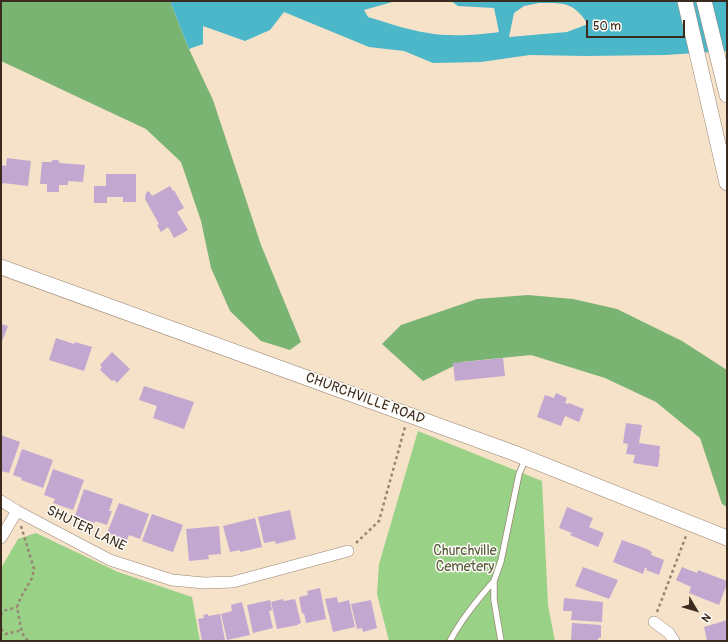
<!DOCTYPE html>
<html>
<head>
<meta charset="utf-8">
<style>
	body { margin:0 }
	#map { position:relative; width:728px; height:642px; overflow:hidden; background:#f6e1c9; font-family:Pangolin,sans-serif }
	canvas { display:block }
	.frame { position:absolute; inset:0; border:2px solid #3b2a1e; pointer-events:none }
	.north { position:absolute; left:676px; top:590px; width:40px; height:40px; -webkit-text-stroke:3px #fdfcf7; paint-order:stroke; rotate:128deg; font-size:11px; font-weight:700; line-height:16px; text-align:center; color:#3b2a1e }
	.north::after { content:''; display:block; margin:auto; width:14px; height:18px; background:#3b2a1e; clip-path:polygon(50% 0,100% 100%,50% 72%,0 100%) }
	.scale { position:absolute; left:586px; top:20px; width:99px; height:18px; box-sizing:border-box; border:2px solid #3b2a1e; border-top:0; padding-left:5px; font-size:12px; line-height:14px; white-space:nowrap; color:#3b2a1e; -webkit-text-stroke:3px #fdfcf7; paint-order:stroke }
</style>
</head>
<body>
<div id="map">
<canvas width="728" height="642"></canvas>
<div class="frame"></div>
<div class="north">N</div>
<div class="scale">50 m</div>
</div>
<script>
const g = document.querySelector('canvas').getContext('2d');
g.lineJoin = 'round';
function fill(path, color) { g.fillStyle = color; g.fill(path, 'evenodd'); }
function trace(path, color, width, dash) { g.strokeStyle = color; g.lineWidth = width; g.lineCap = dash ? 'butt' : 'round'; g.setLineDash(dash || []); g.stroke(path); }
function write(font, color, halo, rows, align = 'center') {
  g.font = font + ' Pangolin,sans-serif'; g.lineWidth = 3; g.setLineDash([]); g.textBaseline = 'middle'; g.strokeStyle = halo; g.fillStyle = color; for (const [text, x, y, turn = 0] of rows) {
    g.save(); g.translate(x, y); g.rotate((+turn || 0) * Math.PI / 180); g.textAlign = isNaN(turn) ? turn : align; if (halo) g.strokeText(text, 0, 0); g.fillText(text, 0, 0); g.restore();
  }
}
fill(new Path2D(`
	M418,431L542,481L548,605L555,641H389L377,594L379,564Z
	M36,533L118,572L192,597L200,641H1V568L18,539Z`), '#99d286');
fill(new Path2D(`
	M1,1H170L189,49L213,100L261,245L301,342L290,350L261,341L230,311L211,268L201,221L181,162L146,129L1,61Z
	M528,295L573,299L617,309L682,341L727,370V507L722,504L700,438L656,402L605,378L531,355L462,362L423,381L382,344L401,325L477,299Z`), '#7ab473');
fill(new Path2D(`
	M170,1H396L364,10L368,17C388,23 408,30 428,33C447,37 480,35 499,32L494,8L458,6L451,1H727V51L665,55L585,56L530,55L481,62L433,63L404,51L369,47L284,12L270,30L245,41L203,26V44L189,49ZM539,3C565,3 573,2 588,24L567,32L509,37L514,13L524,6Z`), '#4cb7c9');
fill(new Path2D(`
	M7,158L31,161L28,186L3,183L1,187V165L6,166Z
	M53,160H58L60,163L85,165L83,182L68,181V185H59V192H47V184H40L42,162H51Z
	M106,174H136V202H123V197H107V203H94V186H106Z
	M170,186L173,191L174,190L184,208L177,212L188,230L174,238L168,227L161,232L157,225L159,224L145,199L146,193L149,191L152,196Z
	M1,324L8,326L1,344Z
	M56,338L74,344L75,342L92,347L84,371L49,360Z
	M112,352L130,369L117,383L114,380L112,381L100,370L102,367L100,365Z
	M503,358L505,376L455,381L453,363Z
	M144,386L194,402L184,429L153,418L157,406L139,400Z
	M556,393L567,398L565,403L568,404L569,403L584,409L579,422L565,416L561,426L537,417L545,395L554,398Z
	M626,423L642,425L639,443L660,446L659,453H660L658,467L633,463L635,455L626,454L628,444L623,443Z
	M1,435L20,442L9,473L1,471Z
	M22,449L53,460L43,488L21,480L22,478L13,475Z
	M53,469L84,480L73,510L53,503L55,499L44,495Z
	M84,489L113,499L109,511H112L107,525L95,521V523L75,516Z
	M119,503L149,514L140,539L129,535L127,540L107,533Z
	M567,507L593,518L589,527L604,533L598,547L570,535L572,533L559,528Z
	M290,510L296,539L276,544L275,541L264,543L258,517Z
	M152,514L183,525L173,552L142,541Z
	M255,518L262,547L240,552V550L230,552L223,526Z
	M219,526L221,554L208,555L209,559L189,561L186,529Z
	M622,540L647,549L652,552L651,555L664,560L659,575L646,570L647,568H645L643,574L613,562Z
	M583,567L618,580L609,599L575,586Z
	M682,567L697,573L698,570L727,581V584L719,605L689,593L691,587L676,580Z
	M320,588L326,619L306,623L304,613L302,614L299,597L308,595L307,591Z
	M337,597L338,603L349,600L355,627L333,632L325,599Z
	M564,598L603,602L602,622L571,620L572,611H563Z
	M283,599L284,601L295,599L301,623L298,624V625L277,629L271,602Z
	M270,600L272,610L269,611L273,628L253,633L247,605Z
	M371,600L377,628L363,632L362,628L357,629L351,604Z
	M242,602L250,635L227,640L221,614L232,611L231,605Z
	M208,614V616L220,614L225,640L202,641L198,619L204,618L203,615Z
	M727,620V641H707L704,627Z
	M572,623L601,625V638H598V641H571Z`), '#c2a8d1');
const lane = new Path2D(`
	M450,641C462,618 477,600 494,581
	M501,641L494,600V581L501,561L519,474L526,458`);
const street = new Path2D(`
	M1,501L17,511L110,560L172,580L204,583L233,582L348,551
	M1,538L17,511
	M654,622L669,633L674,641`);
const secondary = new Path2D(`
	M685,1L727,183
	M704,1L727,95
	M1,267L514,453L727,538`);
trace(lane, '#988674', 7);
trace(street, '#988674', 12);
trace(secondary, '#988674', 16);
trace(new Path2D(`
	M21,526L34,569L32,578L21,597L17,607L22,633L28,641
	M356,543L379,521L405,427
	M657,612L686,536
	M1,615L3,611L17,607
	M1,629L6,634L22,630`), '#988674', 2.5, [3, 3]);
trace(lane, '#fff', 5.5);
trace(street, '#fff', 11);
trace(secondary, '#fff', 15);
write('14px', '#3b2a1e', '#fdfcf7', [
	["CHURCHVILLE ROAD",365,399,20],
	["SHUTER LANE",86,529,26]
]);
write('14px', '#575c3d', '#fdfcf7', [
	["Churchville",465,551],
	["Cemetery",465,567]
]);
</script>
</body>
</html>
